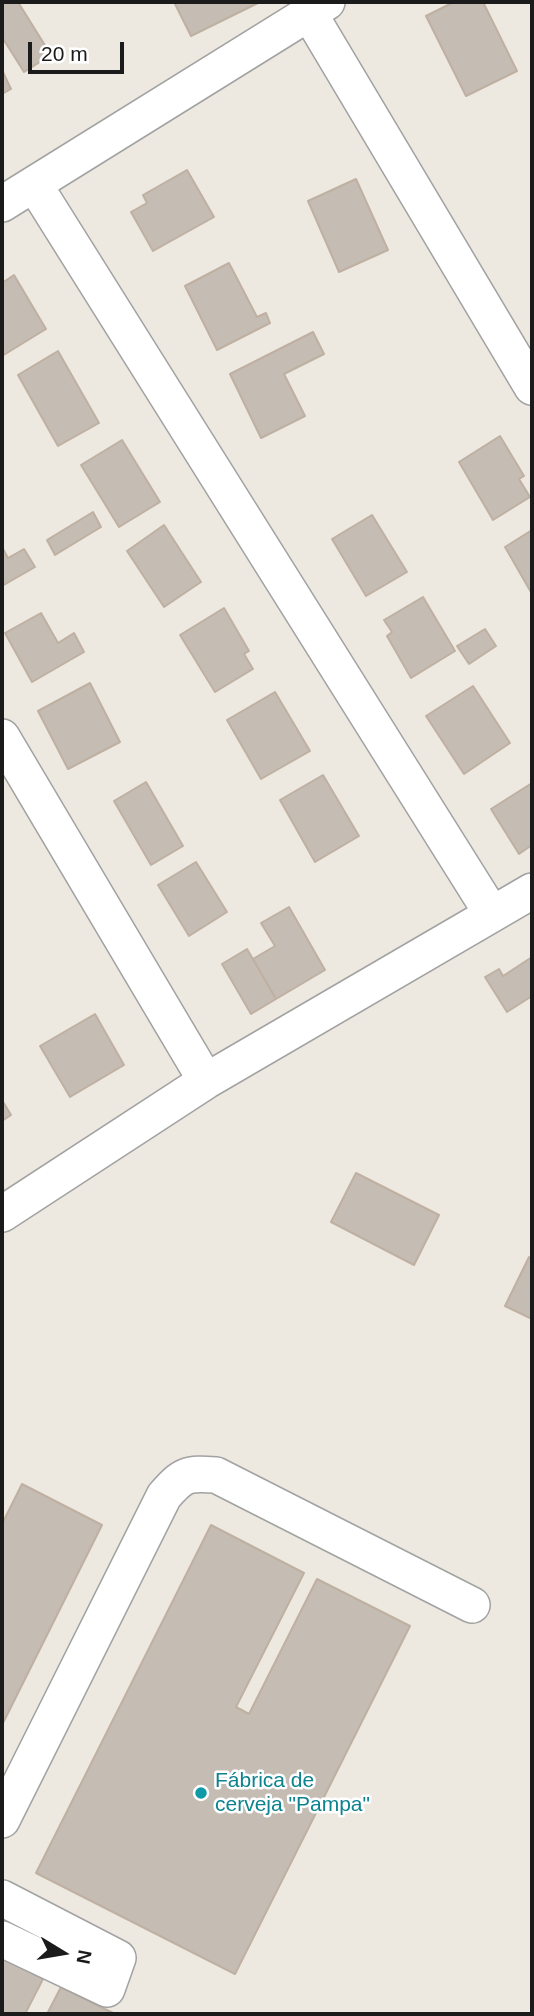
<!DOCTYPE html>
<html>
<head>
<meta charset="utf-8">
<style>
	body { margin:0 }
	#map { position:relative; width:534px; height:2016px; overflow:hidden; background:#ede9e0; font-family:Helvetica,sans-serif }
	canvas { display:block }
	.frame { position:absolute; inset:0; border:4px solid #1b1b1b; pointer-events:none }
	.north { position:absolute; left:28px; top:1918px; width:70px; height:70px; -webkit-text-stroke:5px #fff; paint-order:stroke; rotate:101deg; font-size:19px; font-weight:700; line-height:28px; text-align:center; color:#1b1b1b }
	.north::after { content:''; display:block; margin:auto; width:24px; height:32px; background:#1b1b1b; clip-path:polygon(50% 0,100% 100%,50% 72%,0 100%) }
	.scale { position:absolute; left:28px; top:42px; width:96px; height:32px; box-sizing:border-box; border:4px solid #1b1b1b; border-top:0; padding-left:9px; font-size:21px; line-height:24px; white-space:nowrap; color:#1b1b1b; -webkit-text-stroke:5px #fff; paint-order:stroke }
</style>
</head>
<body>
<div id="map">
<canvas width="534" height="2016"></canvas>
<div class="frame"></div>
<div class="north">N</div>
<div class="scale">20 m</div>
</div>
<script>
const g = document.querySelector('canvas').getContext('2d');
g.lineJoin = 'round';
function fill(path, color) { g.fillStyle = color; g.fill(path, 'evenodd'); }
function trace(path, color, width, dash) { g.strokeStyle = color; g.lineWidth = width; g.lineCap = dash ? 'butt' : 'round'; g.setLineDash(dash || []); g.stroke(path); }
function write(font, color, halo, rows, align = 'center') {
  g.font = font + ' Helvetica,sans-serif'; g.lineWidth = 5; g.setLineDash([]); g.textBaseline = 'middle'; g.strokeStyle = halo; g.fillStyle = color; for (const [text, x, y, turn = 0] of rows) {
    g.save(); g.translate(x, y); g.rotate((+turn || 0) * Math.PI / 180); g.textAlign = isNaN(turn) ? turn : align; if (halo) g.strokeText(text, 0, 0); g.fillText(text, 0, 0); g.restore();
  }
}
const building = new Path2D(`
	M2,2H18L51,55L24,72L2,37Z
	M174,2H260L191,36Z
	M454,2H483L517,71L466,96L426,16Z
	M2,70L11,89L2,94Z
	M187,170L214,217L153,251L131,212L147,203L143,195Z
	M356,179L388,250L339,272L308,201Z
	M229,263L257,317L266,313L270,323L217,350L185,286Z
	M14,275L46,329L2,356V283Z
	M313,332L324,354L284,374L305,416L261,438L230,374Z
	M58,351L99,423L58,446L18,375Z
	M500,436L524,476L519,479L530,497L493,520L459,462Z
	M122,440L160,502L119,527L81,465Z
	M93,512L101,527L55,555L47,540Z
	M372,515L407,572L366,596L332,539Z
	M164,525L201,582L164,607L127,551Z
	M532,530V594L505,547Z
	M2,547L8,558L24,549L35,567L2,586Z
	M423,597L455,651L411,678L387,636L392,632L384,620Z
	M224,608L249,651L244,654L253,669L215,692L180,635Z
	M41,613L58,643L74,633L84,652L32,682L5,633Z
	M485,629L496,646L469,664L457,646Z
	M90,683L120,742L68,769L38,711Z
	M473,686L510,743L464,774L426,716Z
	M275,692L310,751L261,779L227,720Z
	M323,775L359,836L315,862L280,800Z
	M146,782L183,846L151,865L114,801Z
	M532,783V845L519,854L491,809Z
	M196,862L227,912L189,936L158,885Z
	M289,907L325,970L276,999L253,959L275,946L261,923Z
	M247,949L276,999L251,1014L222,964Z
	M532,957V996L507,1012L485,977L499,969L503,976Z
	M95,1014L124,1065L70,1097L40,1046Z
	M2,1100L11,1115L2,1121Z
	M356,1173L439,1215L414,1265L331,1222Z
	M529,1257L532,1259V1319L505,1306Z
	M22,1484L102,1525L2,1725V1524Z
	M211,1525L304,1573L236,1707L249,1714L317,1579L410,1626L235,1974L36,1873Z
	M2,1957L43,1979L25,2014H2Z
	M61,1987L115,2014H47Z`);
fill(building, '#c5bcb3');
trace(building, '#bfb0a2', 2);
const minor = new Path2D(`
	M309,13L532,387
	M34,184L492,914
	M2,204L327,2
	M2,737L206,1081
	M2,1214L206,1081L532,891
	M2,1820L164,1496C183,1474 187,1473 216,1475L472,1605
	M2,1898L118,1958L107,1989L2,1939`);
trace(minor, '#a2a2a2', 38);
trace(minor, '#fff', 35);
for (const [x, y, r, color] of [
	[201,1793,7,"#0f9aa8"]
]) { const dot = new Path2D(); dot.arc(x, y, r, 0, 2 * Math.PI); g.fillStyle = color; g.fill(dot); trace(dot, '#fff', 2.5); }
write('21px', '#0d838f', '#fff', [
	["Fábrica de",215,1781],
	["cerveja \"Pampa\"",215,1805]
], 'left');
</script>
</body>
</html>
